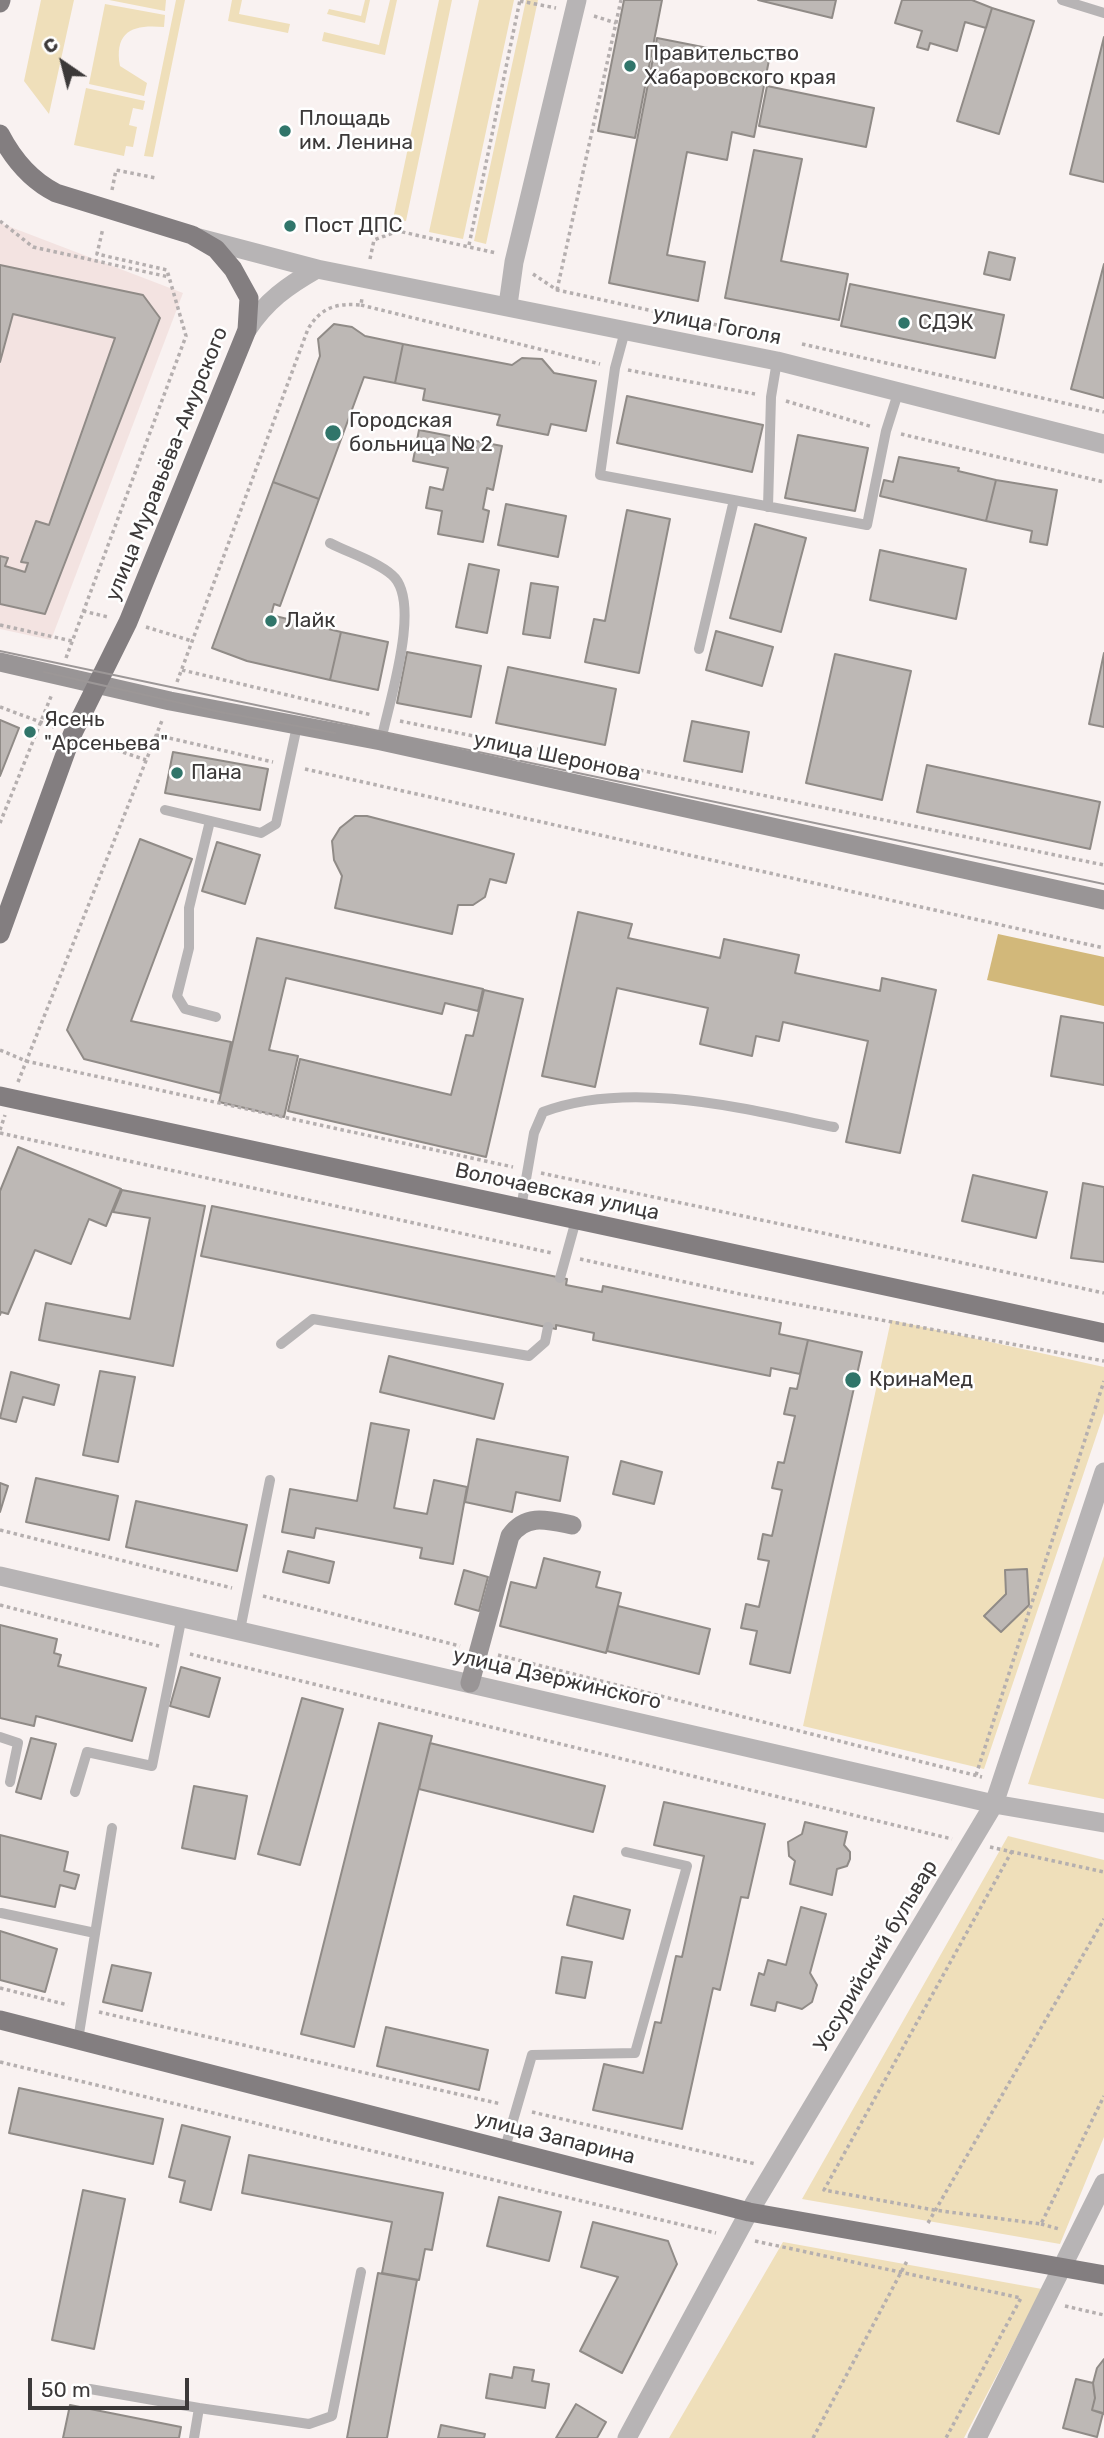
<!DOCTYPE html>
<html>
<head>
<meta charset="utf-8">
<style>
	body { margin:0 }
	#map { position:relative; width:1104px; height:2438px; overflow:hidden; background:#f9f2f1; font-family:Rubik,sans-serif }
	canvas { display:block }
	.north { position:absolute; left:28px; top:28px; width:70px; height:70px; -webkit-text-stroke:5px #fff; paint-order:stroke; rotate:325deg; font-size:19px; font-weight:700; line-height:28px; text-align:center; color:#3c3939 }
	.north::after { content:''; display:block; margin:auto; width:24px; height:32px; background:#3c3939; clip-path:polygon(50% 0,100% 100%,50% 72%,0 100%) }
	.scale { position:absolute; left:28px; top:2378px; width:161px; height:32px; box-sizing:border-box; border:4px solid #3c3939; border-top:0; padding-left:9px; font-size:21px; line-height:24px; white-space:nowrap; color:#3c3939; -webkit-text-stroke:5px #fff; paint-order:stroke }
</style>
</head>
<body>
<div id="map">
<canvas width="1104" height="2438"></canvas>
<div class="north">С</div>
<div class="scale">50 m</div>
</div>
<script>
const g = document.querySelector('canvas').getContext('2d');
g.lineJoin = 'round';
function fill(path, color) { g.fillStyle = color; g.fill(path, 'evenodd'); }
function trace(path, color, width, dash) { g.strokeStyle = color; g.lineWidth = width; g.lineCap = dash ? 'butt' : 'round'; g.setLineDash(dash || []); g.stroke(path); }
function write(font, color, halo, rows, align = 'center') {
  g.font = font + ' Rubik,sans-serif'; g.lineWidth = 5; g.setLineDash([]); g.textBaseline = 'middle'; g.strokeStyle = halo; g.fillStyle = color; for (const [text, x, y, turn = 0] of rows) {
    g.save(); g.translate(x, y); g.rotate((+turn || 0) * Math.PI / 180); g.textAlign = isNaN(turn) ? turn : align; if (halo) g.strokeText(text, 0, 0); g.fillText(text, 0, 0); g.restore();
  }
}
fill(new Path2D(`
	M0,223L183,293L51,640L0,629Z`), '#f3e3e1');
fill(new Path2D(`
	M41,0H74L49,114L24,81Z
	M109,0H166L165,11Z
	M176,0H185L153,157L144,156Z
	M232,0H242L239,14L290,24L288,33L228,21Z
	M365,0H370L365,23L327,14L329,9L361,16Z
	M390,0H397L385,55L322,41L324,32L379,45Z
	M439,0H452L406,221L393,219Z
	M479,0H514L463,239L429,232Z
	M526,0H538L486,244L474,241Z
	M105,4L165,15L164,27C133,24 114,31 120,66L147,83L144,96L89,84Z
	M86,88L145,101L143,110L133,108L129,125L137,127L133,147L126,146L124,156L74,145Z
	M891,1320L1104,1367V1413L984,1769L803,1726Z
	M1104,1556V1799L1028,1784Z
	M1008,1836L1104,1860V2137L1060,2244L802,2199Z
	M783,2242L1042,2289L964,2438H669Z`), '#efdfba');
fill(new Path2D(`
	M998,934L1104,957V1006L987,980Z`), '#d2b87a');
const building = new Path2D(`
	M624,0H662L635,138L598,131Z
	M758,0H836L832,18Z
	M902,0H972L992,8L986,28L965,22L957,51L930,43L928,50L917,47L922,31L895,23Z
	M992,8L1034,21L999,134L957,121Z
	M1104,37V182L1070,174Z
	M657,38L769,60L754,137L732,132L727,160L687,152L667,255L705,262L698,301L609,283Z
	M767,86L874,108L866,147L759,126Z
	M754,150L802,159L781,261L848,274L839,320L725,298Z
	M989,252L1015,258L1010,280L984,274Z
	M1104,264V398L1071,389Z
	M0,265L143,295L160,318L45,614L0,604V556L8,558L5,566L25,572L28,563L21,562L36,521L49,525L115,338L13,314L0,362Z
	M850,284L1004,315L995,358L841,326Z
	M334,324L352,327L365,336L403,344L395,383L364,377L319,499L273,482L320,356L318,339Z
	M403,344L512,365L522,358L542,359L554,373L596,381L586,431L551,424L548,435L497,425L500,415L423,400L425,389L395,383Z
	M627,396L763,425L752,472L617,443Z
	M419,430L502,446L493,490L487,488L483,509L489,511L483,542L438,534L442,511L426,508L430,487L443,490L448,468L413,461Z
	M798,435L868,448L855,511L785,498Z
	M899,457L959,468L958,471L996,480L986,521L880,496L884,480L893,482Z
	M996,480L1057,490L1047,545L1030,542L1032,531L986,521Z
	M273,482L319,499L280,606L274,604L271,615L341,632L330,680L247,661L212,648Z
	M506,504L566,516L558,557L498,545Z
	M627,510L670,519L639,673L585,662L594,619L605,621Z
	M755,524L806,538L781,632L730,618Z
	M880,550L966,569L956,619L870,600Z
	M469,564L499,570L487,633L456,627Z
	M531,583L558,587L550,638L523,634Z
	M716,631L773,647L762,686L706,670Z
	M341,632L388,642L378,690L330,680Z
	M407,652L481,666L471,717L397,703Z
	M1104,653V727L1089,724Z
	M835,654L911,671L882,800L806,783Z
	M508,667L616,689L605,745L496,723Z
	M0,720L19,728L0,776Z
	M692,721L749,732L742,772L684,761Z
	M173,752L268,769L260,810L165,793Z
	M927,765L1100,802L1090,849L917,812Z
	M355,816H367L514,854L506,883L490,879L485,897L473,905H458L452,934L335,908L342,876L334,860L332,841L340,828Z
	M140,839L192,859L131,1021L231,1042L220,1093L84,1059L67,1030Z
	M217,842L260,855L245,904L202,891Z
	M578,912L632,924L628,938L720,958L724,939L799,955L795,973L880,991L882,978L936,990L900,1153L846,1142L868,1041L783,1022L779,1041L756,1036L752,1056L700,1044L708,1008L617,988L595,1087L542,1076Z
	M257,938L483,989L478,1011L445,1003L442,1014L286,978L269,1050L298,1056L284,1117L219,1102Z
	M484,990L523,999L486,1157L288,1111L300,1059L451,1095L466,1035L473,1036Z
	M1061,1016L1104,1023V1085L1051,1076Z
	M18,1147L121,1189L106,1226L89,1219L71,1264L35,1250L8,1314L1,1312L0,1315V1191Z
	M973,1175L1047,1192L1036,1238L962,1221Z
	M1083,1183L1104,1187V1262L1071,1258Z
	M122,1190L205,1206L173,1366L39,1340L46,1303L130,1319L150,1218L113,1212Z
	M212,1206L567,1279L566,1285L602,1292L603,1286L781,1323L779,1334L808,1340L800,1374L771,1368L770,1376L593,1340L594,1333L556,1325V1329L201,1256Z
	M808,1340L862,1352L790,1673L750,1664L757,1631L741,1628L746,1604L759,1607L769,1561L758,1559L763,1534L772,1536L782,1490L772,1488L778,1462L784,1463L795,1416L784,1414L790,1388L797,1389Z
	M389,1356L503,1384L494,1419L380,1392Z
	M100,1371L135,1377L118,1462L83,1455Z
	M11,1372L59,1385L54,1405L23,1397L16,1422L0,1418Z
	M371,1423L409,1430L394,1508L427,1514L434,1480L467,1487L453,1564L420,1558L422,1548L316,1528L314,1538L282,1532L290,1489L357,1501Z
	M477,1439L568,1457L560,1501L516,1492L512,1512L465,1502Z
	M621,1461L662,1472L654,1504L613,1494Z
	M36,1478L118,1496L109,1540L26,1522Z
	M0,1483L8,1486L0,1512Z
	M136,1501L247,1525L237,1571L126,1547Z
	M288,1551L334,1562L329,1583L283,1572Z
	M544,1558L600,1572L596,1587L621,1593L606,1653L500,1626L511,1582L536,1588Z
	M1027,1569L1029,1605L1001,1632L984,1616L1006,1594L1005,1570Z
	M464,1570L488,1577L479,1611L455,1604Z
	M618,1606L710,1629L699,1674L607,1651Z
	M0,1625L57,1639L54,1653L61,1655L58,1666L146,1688L132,1741L36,1716L34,1726L0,1718Z
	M181,1667L220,1678L209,1717L170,1706Z
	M302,1698L343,1709L300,1865L258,1854Z
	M379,1723L432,1736L354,2047L301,2034Z
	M31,1738L56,1744L41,1799L16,1792Z
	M430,1743L605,1786L593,1832L419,1789Z
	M194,1786L247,1796L235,1859L182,1848Z
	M664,1802L765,1824L748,1898L741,1897L720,1990L713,1988L682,2129L593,2110L604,2064L643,2073L655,2022L661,2023L676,1956L682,1957L704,1856L654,1845Z
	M805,1822L847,1832L844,1845L850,1852V1859L847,1866L837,1869L832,1895L790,1884L795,1861L789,1856L788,1842L802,1834Z
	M0,1835L68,1852L64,1871L79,1875L75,1889L60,1885L55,1907L0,1896Z
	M574,1896L630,1910L623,1939L567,1925Z
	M801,1907L826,1914L810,1973L817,1985L812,2002L802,2009L777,2002L775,2011L751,2005L759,1973L764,1975L768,1960L786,1965Z
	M0,1931L57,1949L45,1992L0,1980Z
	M562,1957L592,1962L585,1998L556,1993Z
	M112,1965L151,1973L142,2011L103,2002Z
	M386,2027L488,2050L479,2090L377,2066Z
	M19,2088L163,2119L153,2164L9,2133Z
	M182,2125L230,2137L211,2210L180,2202L185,2181L169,2177Z
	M249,2155L443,2193L432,2250L425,2249L419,2280L382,2273L392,2222L242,2193Z
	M83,2190L125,2199L94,2349L52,2340Z
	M499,2197L561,2212L549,2261L487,2246Z
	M593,2222L668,2241L677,2264L622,2373L580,2351L618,2277L581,2267Z
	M378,2273L417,2280L387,2438H347Z
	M1104,2359V2414L1092,2410L1095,2398L1093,2383L1097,2368Z
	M514,2367L534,2370L532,2381L549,2384L545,2408L486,2398L490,2374L512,2378Z
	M1076,2379L1093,2383L1095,2398L1092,2410L1103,2413L1097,2437L1063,2428Z
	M576,2404L606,2422L597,2438H556Z
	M70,2405L181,2427L179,2438H63Z
	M441,2425L485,2434L484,2438H438Z`);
fill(building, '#bdb8b5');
trace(building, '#908b87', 2);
trace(new Path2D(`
	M520,1L556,8
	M594,16L616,23
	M112,190L116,170L156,178
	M0,221L33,247L169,277
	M469,245L520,0
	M370,259L374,240L398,231L496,253
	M533,274L557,290L753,333
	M557,290L621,0
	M361,305L600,364
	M802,344L1104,412
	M628,370L755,394
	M786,401L873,427
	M901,434L1104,482
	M83,611L108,617
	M0,625L72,641
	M146,627L192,641
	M66,658L186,336L167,270L97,254L103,228
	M182,670L372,715
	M177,682L308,329C321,307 337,303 361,305L362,298
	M0,707L54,727
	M400,721L1104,865
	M156,735L273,762
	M90,741L146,760
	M305,769L1104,948
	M0,823L52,694
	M0,1050L26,1061L513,1167
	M18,1082L163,718
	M0,1130L5,1115
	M0,1133L552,1253
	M541,1173L1104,1293
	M580,1259L740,1294L1104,1361
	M0,1530L232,1588
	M263,1596L460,1646
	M0,1605L159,1646
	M190,1654L952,1839
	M498,1655L982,1777
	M976,1775L1104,1381
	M990,1847L1104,1872
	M1012,1851L824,2190L934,2210L1041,2224L1104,2096
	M0,1988L68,2005
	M99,2012L501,2104
	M0,2062L716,2233
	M532,2112L756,2164
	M928,2223L1104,1919
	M1041,2224L1059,2229
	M755,2241L1021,2298L946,2438
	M1065,2306L1104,2315
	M813,2438L907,2261`), '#b5afaf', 3.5, [3.5, 3.5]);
trace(new Path2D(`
	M1062,0L1104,13
	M625,331L615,368L600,475L867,525L886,431L899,390
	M768,507L771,397L777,361
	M330,543C349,553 376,561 392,575C423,601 388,705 381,741
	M699,649L734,500
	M165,810L261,833L276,824L297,726
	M210,821L189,908V948L177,996L185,1009L216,1017
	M521,1208L534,1133L543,1112C631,1079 745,1109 834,1127
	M560,1278L576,1220
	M281,1344L313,1319L529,1356L545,1342L548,1327
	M240,1630L270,1480
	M0,1737L18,1743L10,1782
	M75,1792L87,1752L152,1766L182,1616
	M1,1913L95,1933
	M78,2040L112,1828
	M505,2148L532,2055L635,2053L687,1866L626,1852
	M90,2389L199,2408L194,2438
	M199,2408L309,2424L332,2416L361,2272`), '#b7b4b5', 10);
trace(new Path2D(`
	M199,238L317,269L777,361L1104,444
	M508,305L514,262L577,0
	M247,330C266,301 287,286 317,269`), '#b7b4b5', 19);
trace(new Path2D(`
	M0,1576L994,1804L1104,1823
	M627,2438L749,2212L994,1804L1104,1472
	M977,2438L1104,2183`), '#b7b4b5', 19);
trace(new Path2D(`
	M0,662L170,701L381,741L1104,900
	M470,1683L510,1536C526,1513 548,1520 572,1525`), '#999596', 19);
trace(new Path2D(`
	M0,3L1,0
	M0,134C13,159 30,180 56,193L192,235L216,249L233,269L249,298L247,330L128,622L72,735L0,934
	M0,1096L1104,1333
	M0,2020L749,2212L1104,2275`), '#837e80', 19);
trace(new Path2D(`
	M0,651L1104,884
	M44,672L220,712L335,733`), '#9c9797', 2);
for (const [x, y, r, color] of [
	[630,66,7,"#30756a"],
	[285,131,7,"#30756a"],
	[290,226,7,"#30756a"],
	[904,323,7,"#30756a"],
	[333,433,9,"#30756a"],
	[271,621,7,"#30756a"],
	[30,732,7,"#30756a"],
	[177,773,7,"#30756a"],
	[853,1380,9,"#30756a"]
]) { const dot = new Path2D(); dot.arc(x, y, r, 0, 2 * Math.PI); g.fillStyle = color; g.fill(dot); trace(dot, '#fff', 2.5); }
write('21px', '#3c3939', '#fff', [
	["Правительство",644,54],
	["Хабаровского края",644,78],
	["Площадь",299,119],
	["им. Ленина",299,143],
	["Пост ДПС",304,226],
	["СДЭК",918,323],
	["Городская",349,421],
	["больница № 2",349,445],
	["Лайк",285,621],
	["Ясень",44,720],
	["\"Арсеньева\"",44,744],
	["Пана",191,773],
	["КринаМед",869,1380]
], 'left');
write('21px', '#3c3939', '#fff', [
	["улица Гоголя",717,326,11],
	["улица Муравьёва-Амурского",167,464,-68],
	["улица Шеронова",557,757,12],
	["Волочаевская улица",557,1192,12],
	["улица Дзержинского",557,1679,13],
	["Уссурийский бульвар",876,1956,-59],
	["улица Запарина",555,2138,14]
]);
</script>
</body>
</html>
